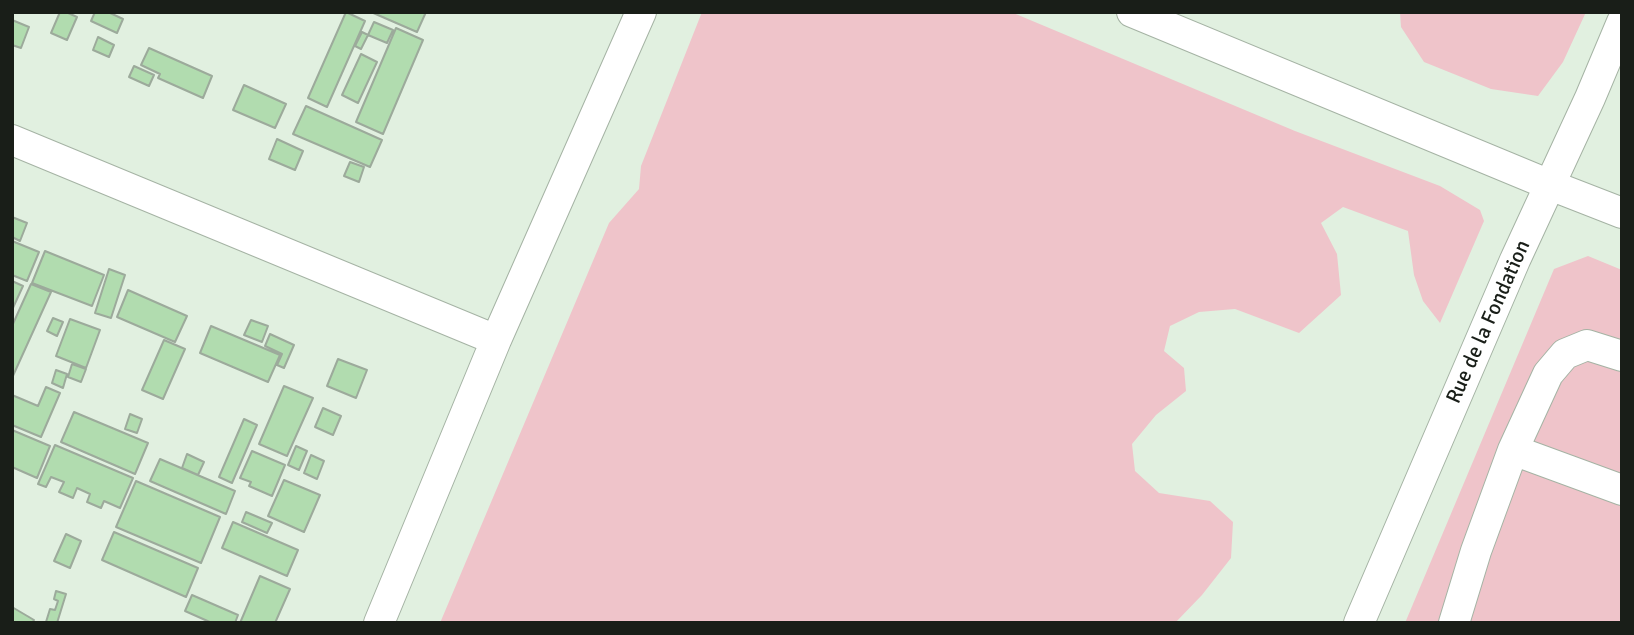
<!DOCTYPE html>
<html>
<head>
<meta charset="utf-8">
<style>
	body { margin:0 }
	#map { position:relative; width:1634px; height:635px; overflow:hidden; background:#e1f0e0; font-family:Signika,sans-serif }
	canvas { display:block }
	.frame { position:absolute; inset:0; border:14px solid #191e18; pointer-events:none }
</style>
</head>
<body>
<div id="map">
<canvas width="1634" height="635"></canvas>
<div class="frame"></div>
</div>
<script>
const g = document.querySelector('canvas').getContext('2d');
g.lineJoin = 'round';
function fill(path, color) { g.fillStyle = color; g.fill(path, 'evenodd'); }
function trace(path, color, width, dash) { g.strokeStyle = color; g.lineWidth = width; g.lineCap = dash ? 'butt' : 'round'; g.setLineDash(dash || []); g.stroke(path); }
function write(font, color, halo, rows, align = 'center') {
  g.font = font + ' Signika,sans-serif'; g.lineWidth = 7; g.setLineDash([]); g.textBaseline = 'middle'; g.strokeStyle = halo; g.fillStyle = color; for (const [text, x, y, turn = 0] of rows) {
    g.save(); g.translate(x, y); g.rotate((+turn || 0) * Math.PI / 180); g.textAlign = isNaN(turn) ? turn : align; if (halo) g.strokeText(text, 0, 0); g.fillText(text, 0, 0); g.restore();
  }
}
fill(new Path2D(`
	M702,12H1011L1295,131L1440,186L1480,210L1484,221L1440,323L1423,301L1414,275L1408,231L1343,207L1321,223L1337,254L1341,295L1299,333L1235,309L1199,312L1170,326L1164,351L1184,368L1186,391L1156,415L1132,444L1135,471L1159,493L1210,501L1233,522L1231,558L1202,595L1175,623H440L609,223L639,189L641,166Z
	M1400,12H1586L1563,62L1538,96L1491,89L1424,62L1401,27Z
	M1588,256L1622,270V623H1405L1554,269Z`), '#efc4ca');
const building = new Path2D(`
	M60,12H66L77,17L67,40L51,33Z
	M95,12H108L123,19L117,33L91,21Z
	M346,12L365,21L327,107L308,98Z
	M371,12H426L417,32Z
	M12,20L29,27L21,48L12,45Z
	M374,22L393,30L387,43L368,35Z
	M396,28L423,40L383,134L356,122Z
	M362,32L368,35L361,49L355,46Z
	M98,37L114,45L109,57L93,50Z
	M149,48L212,76L203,98L158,78L160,74L141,65Z
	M361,54L377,62L358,103L342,95Z
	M134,66L154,75L149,86L129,77Z
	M244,85L286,104L275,128L233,110Z
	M306,106L382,140L370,167L293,134Z
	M277,139L303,151L295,170L269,159Z
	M350,162L364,167L359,182L344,176Z
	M12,217L27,223L20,241L12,237Z
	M12,241L39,252L27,281L12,275Z
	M45,251L104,275L92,306L32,283Z
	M109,269L125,275L111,318L95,313Z
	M12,281L23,286L12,310Z
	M31,284L51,292L12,378V326Z
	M128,290L187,316L175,342L117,317Z
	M53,318L63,322L57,336L47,331Z
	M70,319L100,330L86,368L56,356Z
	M251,320L268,326L262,342L244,335Z
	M211,326L280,355L268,382L200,353Z
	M270,334L294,345L284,368L277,365L282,354L265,346Z
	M164,340L185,349L163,399L142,390Z
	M338,359L367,370L356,398L327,386Z
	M72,364L86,369L81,382L68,377Z
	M56,370L67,374L63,388L52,383Z
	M284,386L313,398L287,456L259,444Z
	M46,387L60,393L41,437L12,425V395L38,406Z
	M323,408L341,416L333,435L315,427Z
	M74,412L148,443L135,474L61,442Z
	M130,414L142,419L137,433L125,429Z
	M244,419L257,425L232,483L219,477Z
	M12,430L50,446L37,478L12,467Z
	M55,445L133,478L120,508L104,501L101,508L87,502L90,494L77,488L73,498L59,492L64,482L51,477L46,487L38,484Z
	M296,446L307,451L299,470L288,465Z
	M252,451L285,465L272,496L249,486L251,482L240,478Z
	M187,454L204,462L198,475L182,468Z
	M311,455L324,461L317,479L304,473Z
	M160,459L235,491L226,514L150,481Z
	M284,480L320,495L304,532L268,516Z
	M136,481L220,517L201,563L116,527Z
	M246,512L272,523L267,533L242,522Z
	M233,522L298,550L287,576L222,548Z
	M114,532L198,568L186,597L102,560Z
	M66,534L81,541L70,568L54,561Z
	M260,576L290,589L275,623H240Z
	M56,591L66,594L57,623H48L46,622L50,609L55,610L58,601L54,599Z
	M192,595L238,615L235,623H212L185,611Z
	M12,607L34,620L32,623H12Z`);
fill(building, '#b1dcaf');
trace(building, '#9caa9b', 2);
const minor = new Path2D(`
	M1132,12L1550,185L1622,213
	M12,140L496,340
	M1513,450L1622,490
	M379,623L496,340L641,12
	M1359,623L1515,260L1590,98L1622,22
	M1454,623L1476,551L1513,450L1548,374L1565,354L1587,345L1622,356`);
trace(minor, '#a5b3a4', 32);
trace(minor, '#fff', 30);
write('21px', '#191e18', '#fff', [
	["Rue de la Fondation",1489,322,-66]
]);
</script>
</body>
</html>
